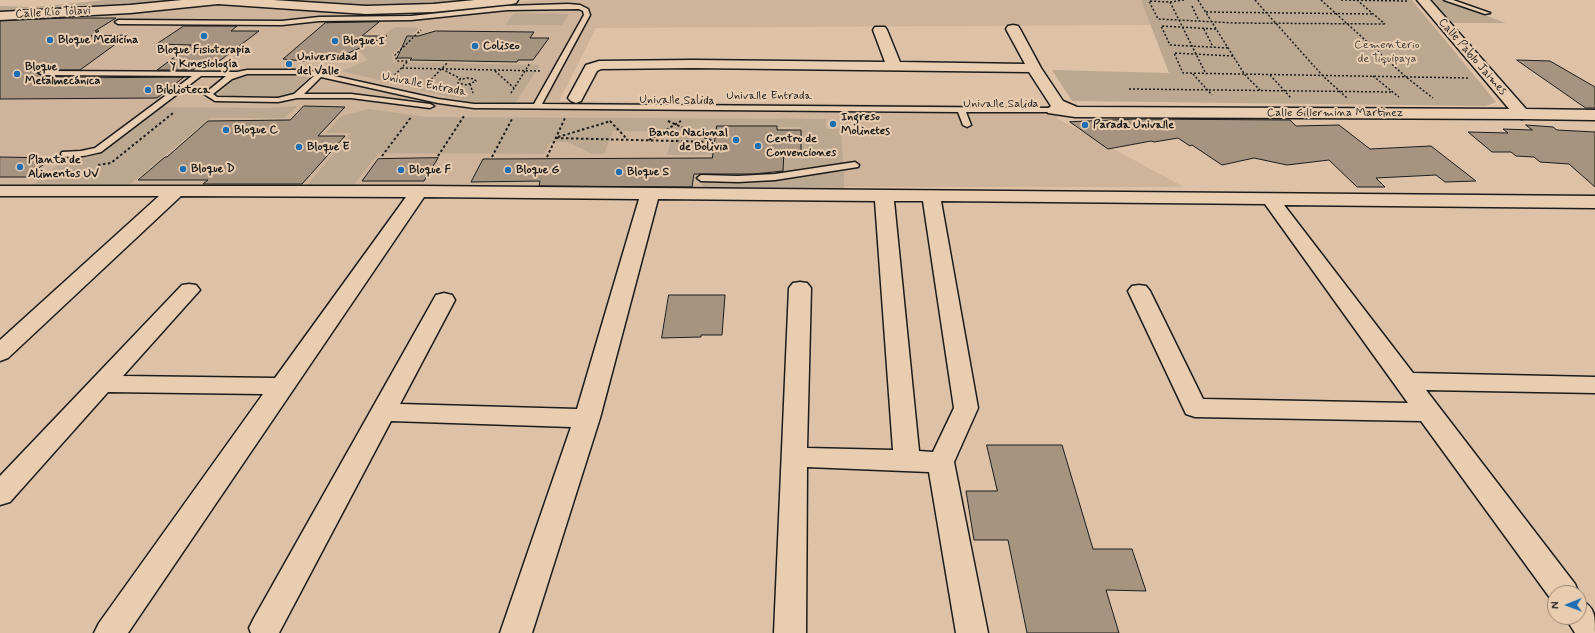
<!DOCTYPE html>
<html>
<head>
<meta charset="utf-8">
<style>
	body { margin:0 }
	#map { position:relative; width:1595px; height:633px; overflow:hidden; background:#ddc2a7; font-family:Mynerve,sans-serif }
	canvas { display:block }
	.north { position:absolute; left:1547px; top:585px; width:40px; height:40px; box-sizing:border-box; background:#e9cdb0; border:1px solid #978675; border-radius:50%; rotate:269deg; font-size:11px; font-weight:700; line-height:16px; text-align:center; color:#1c1c1c }
	.north::after { content:''; display:block; margin:auto; width:14px; height:18px; background:#1f6fb2; clip-path:polygon(50% 0,100% 100%,50% 72%,0 100%) }
</style>
</head>
<body>
<div id="map">
<canvas width="1595" height="633"></canvas>
<div class="north">N</div>
</div>
<script>
const g = document.querySelector('canvas').getContext('2d');
g.lineJoin = 'round';
function fill(path, color) { g.fillStyle = color; g.fill(path, 'evenodd'); }
function trace(path, color, width, dash) { g.strokeStyle = color; g.lineWidth = width; g.lineCap = dash ? 'butt' : 'round'; g.setLineDash(dash || []); g.stroke(path); }
function write(font, color, halo, rows, align = 'center') {
  g.font = font + ' Mynerve,sans-serif'; g.lineWidth = 4; g.setLineDash([]); g.textBaseline = 'middle'; g.strokeStyle = halo; g.fillStyle = color; for (const [text, x, y, turn = 0] of rows) {
    g.save(); g.translate(x, y); g.rotate((+turn || 0) * Math.PI / 180); g.textAlign = isNaN(turn) ? turn : align; if (halo) g.strokeText(text, 0, 0); g.fillText(text, 0, 0); g.restore();
  }
}
fill(new Path2D(`
	M534,0H1141L1151,25L596,28L559,101L1052,106L1058,119L1184,187H538L0,185V19L217,3L394,13L434,12Z`), '#cdb49b');
fill(new Path2D(`
	M105,0H208L0,14V6L34,7Z
	M252,0H498L472,3L376,7Z
	M1141,0H1412L1496,102L1486,106L1072,101L1052,70L1169,73Z
	M1431,0H1442L1506,23H1451Z
	M514,13L569,14L562,25H505Z
	M395,27L419,28L392,55L393,62L540,65L515,103L470,102L342,71L368,60L359,51Z
	M247,75H305L308,78L291,95L280,97H222L218,94L236,78Z
	M298,106L284,118H210L129,185H33L64,160L98,152L159,107L266,108Z
	M369,109L426,117L826,119V129H841L843,164L783,174L784,151L801,150V127H718L713,155H667L673,132L613,131L604,154H592L568,142H550L544,154L379,153L353,186H306L351,133H326L341,116Z
	M844,171V188L702,187V181C750,182 796,177 844,171Z`), '#bca790');
const building = new Path2D(`
	M68,18H116L95,31H99L91,36L128,35L80,70H43L38,72V74L43,76L71,77L68,78L184,77L157,98L0,99V21Z
	M379,22L362,36H387L344,55L321,60L303,61L283,59L325,23Z
	M184,26H237L231,31H259L214,65H200L193,70H157L191,45L157,44Z
	M436,31L534,32L530,38H549L533,60H518L517,62L410,60L412,58H397L407,36H418Z
	M1517,60L1550,61L1595,87V108H1586Z
	M304,106L345,107L318,136H345L302,184H203L208,180H138L165,157H167L208,121L290,120Z
	M1135,119L1290,120L1296,126L1339,125L1370,149L1431,146L1476,181L1445,182L1436,175L1376,178L1385,187H1357L1329,160L1287,165L1254,158L1222,165L1192,145L1190,146L1178,138L1154,142L1151,141L1108,149L1070,122Z
	M1526,125L1553,127L1557,130L1595,132V187L1569,164L1540,162L1534,157L1516,156L1511,152H1492L1468,132L1508,133L1503,129L1532,130Z
	M717,126H777V130H801V151H784L783,171L754,174H694L692,187L539,186L540,181L471,182L483,159L712,158Z
	M0,157L53,158L26,177H0Z
	M438,158L424,181H362L378,159Z
	M669,295H725L722,335H701V337L662,338Z
	M987,445H1062L1093,549H1132L1146,591L1106,590L1119,633H1027L1008,540H974L966,491H997Z`);
fill(building, '#a79480');
trace(building, '#1c1c1c', 1);
const lane = new Path2D(`
	M1444,0H1453L1490,13L1485,14Z
	M568,4L580,5L588,9L590,15L542,104L1054,108L1058,110L1054,112H966L971,125L967,127L963,125L958,112L474,108L438,103L321,77L304,94H351L430,104L434,106L430,108L351,98H297L278,102L215,101L204,94L226,76H201L101,152C88,155 75,159 62,156L61,154L62,152L81,151L95,148L192,76L43,75L39,73L43,71L237,72L247,70H307L438,99L474,104H534L584,15L583,11L579,9L507,10L411,20L319,21L282,25L118,24L115,22L118,20L282,21L319,17L411,16L507,6ZM247,74H307L314,76L294,94L278,98L217,97L213,94L232,79Z
	M855,162L859,165L858,167L775,180L738,182L701,181L697,178L701,175L738,176L775,174Z`);
const street = new Path2D(`
	M182,0H273L366,6L433,4L475,0H518L516,3L512,4L433,12L366,14L218,4L130,13L0,20V12L130,5Z
	M1013,25L1018,26L1020,29L1041,68L1063,101L1077,107L1522,109L1528,111L1530,114L1528,117L1522,119L1075,117L1048,113L1046,110L1051,106L1029,72L693,68L601,69L597,71L581,101L576,103L571,101L568,98L586,65L599,61L693,60L885,62L873,30L875,27H885L887,30L900,62L1025,64L1006,29L1008,26Z
	M0,186H419L1595,196V208L1284,205L1413,373L1595,377V393L1426,390L1575,584L1579,593H1555V603L1553,602L1421,421L1195,417L1186,414L1128,291L1132,286L1139,285L1146,286L1150,291L1203,399L1408,403L1265,204L941,201L978,408L954,462L988,633H956L929,472L807,467L806,633H774L789,288L793,283L800,282L807,283L811,288L807,448L893,450L875,201L658,199L600,418L532,633H500L571,427L391,421L279,633H251L249,628L254,618L436,295L444,293L452,295L455,300L400,404L577,409L639,199L424,197L128,633H94L99,623L263,394L108,392L10,502L0,505V476L182,285L189,284L196,285L200,290L123,376L275,378L406,197L181,196L8,358L0,361V340L159,196H0ZM894,201H923L954,408L933,452L919,451Z
	M1579,599C1595,607 1595,614 1595,633H1575L1565,617H1579Z`);
const primary = new Path2D(`
	M1417,0H1430L1526,109L1595,110V120L1522,119L1516,117Z`);
trace(lane, '#1c1c1c', 3);
trace(street, '#1c1c1c', 3);
trace(primary, '#1c1c1c', 3);
trace(new Path2D(`
	M1184,0L1170,2L1149,1L1158,19L1235,23L1385,24
	M1198,0L1245,75L1260,90
	M1255,0L1322,75L1347,98
	M1321,0L1406,77L1433,98
	M1341,0L1407,1
	M1357,0L1385,24
	M1170,2L1206,74
	M1192,6L1199,21
	M1206,12L1374,14
	M1204,29L1213,47
	M1216,29L1161,26L1170,45L1229,48
	M1233,56L1174,53L1183,73L1470,78
	M402,68L541,71
	M442,69L461,79
	M495,71L514,88
	M1193,74L1212,95
	M1270,75L1291,98
	M1373,76L1399,97
	M392,78L408,61H397L395,55L421,30
	M467,78L474,79L476,81L467,85L458,83L459,80Z
	M470,84L473,93
	M426,85L448,62
	M1129,89L1391,92
	M511,93L530,63`), '#1c1c1c', 1.5, [2, 2]);
trace(new Path2D(`
	M610,121L627,139
	M668,121L713,141
	M558,137L611,121
	M556,138L715,142
	M649,140L681,121
	M382,156L412,116
	M438,156L464,116
	M492,157L512,119
	M547,157L565,118
	M98,165L111,163L173,113V111`), '#1c1c1c', 2, [2.5, 2.5]);
fill(lane, '#e9cdb0');
fill(street, '#e9cdb0');
fill(primary, '#e9cdb0');
for (const [x, y, r, color] of [
	[204,36,4,"#1f6fb2"],
	[50,40,4,"#1f6fb2"],
	[335,41,4,"#1f6fb2"],
	[475,46,4,"#1f6fb2"],
	[289,64,4,"#1f6fb2"],
	[17,74,4,"#1f6fb2"],
	[148,90,4,"#1f6fb2"],
	[833,124,4,"#1f6fb2"],
	[1085,125,4,"#1f6fb2"],
	[226,130,4,"#1f6fb2"],
	[736,140,4,"#1f6fb2"],
	[758,146,4,"#1f6fb2"],
	[299,147,4,"#1f6fb2"],
	[20,167,4,"#1f6fb2"],
	[183,169,4,"#1f6fb2"],
	[401,170,4,"#1f6fb2"],
	[508,170,4,"#1f6fb2"],
	[619,172,4,"#1f6fb2"]
]) { const dot = new Path2D(); dot.arc(x, y, r, 0, 2 * Math.PI); g.fillStyle = color; g.fill(dot); trace(dot, '#e9cdb0', 1.5); }
write('12px', '#1c1c1c', '#e9cdb0', [
	["Calle Río Tolavi",53,13,-3],
	["Calle Pablo Jaimes",1472,57,49],
	["Univalle Entrada",424,85,11],
	["Univalle Entrada",769,96],
	["Univalle Salida",677,101,1],
	["Univalle Salida",1001,104],
	["Calle Gillermina Martinez",1335,113]
]);
write('bold 12px', '#1c1c1c', '#e9cdb0', [
	["Bloque Medicina",58,40],
	["Bloque I",343,41],
	["Coliseo",483,46],
	["Bloque Fisioterapia",204,50,"center"],
	["y Kinesiología",204,64,"center"],
	["Universidad",297,57],
	["del Valle",297,71],
	["Bloque",25,67],
	["Metalmecánica",25,81],
	["Biblioteca",156,90],
	["Ingreso",841,117],
	["Molinetes",841,131],
	["Parada Univalle",1093,125],
	["Bloque C",234,130],
	["Banco Nacional",728,133,"right"],
	["de Bolivia",728,147,"right"],
	["Centro de",766,139],
	["Convenciones",766,153],
	["Bloque E",307,147],
	["Planta de",28,160],
	["Alimentos UV",28,174],
	["Bloque D",191,169],
	["Bloque F",409,170],
	["Bloque G",516,170],
	["Bloque S",627,172]
], 'left');
write('12px', '#443f39', '#e9cdb0', [
	["Cementerio",1387,45],
	["de Tiquipaya",1387,59]
]);
</script>
</body>
</html>
